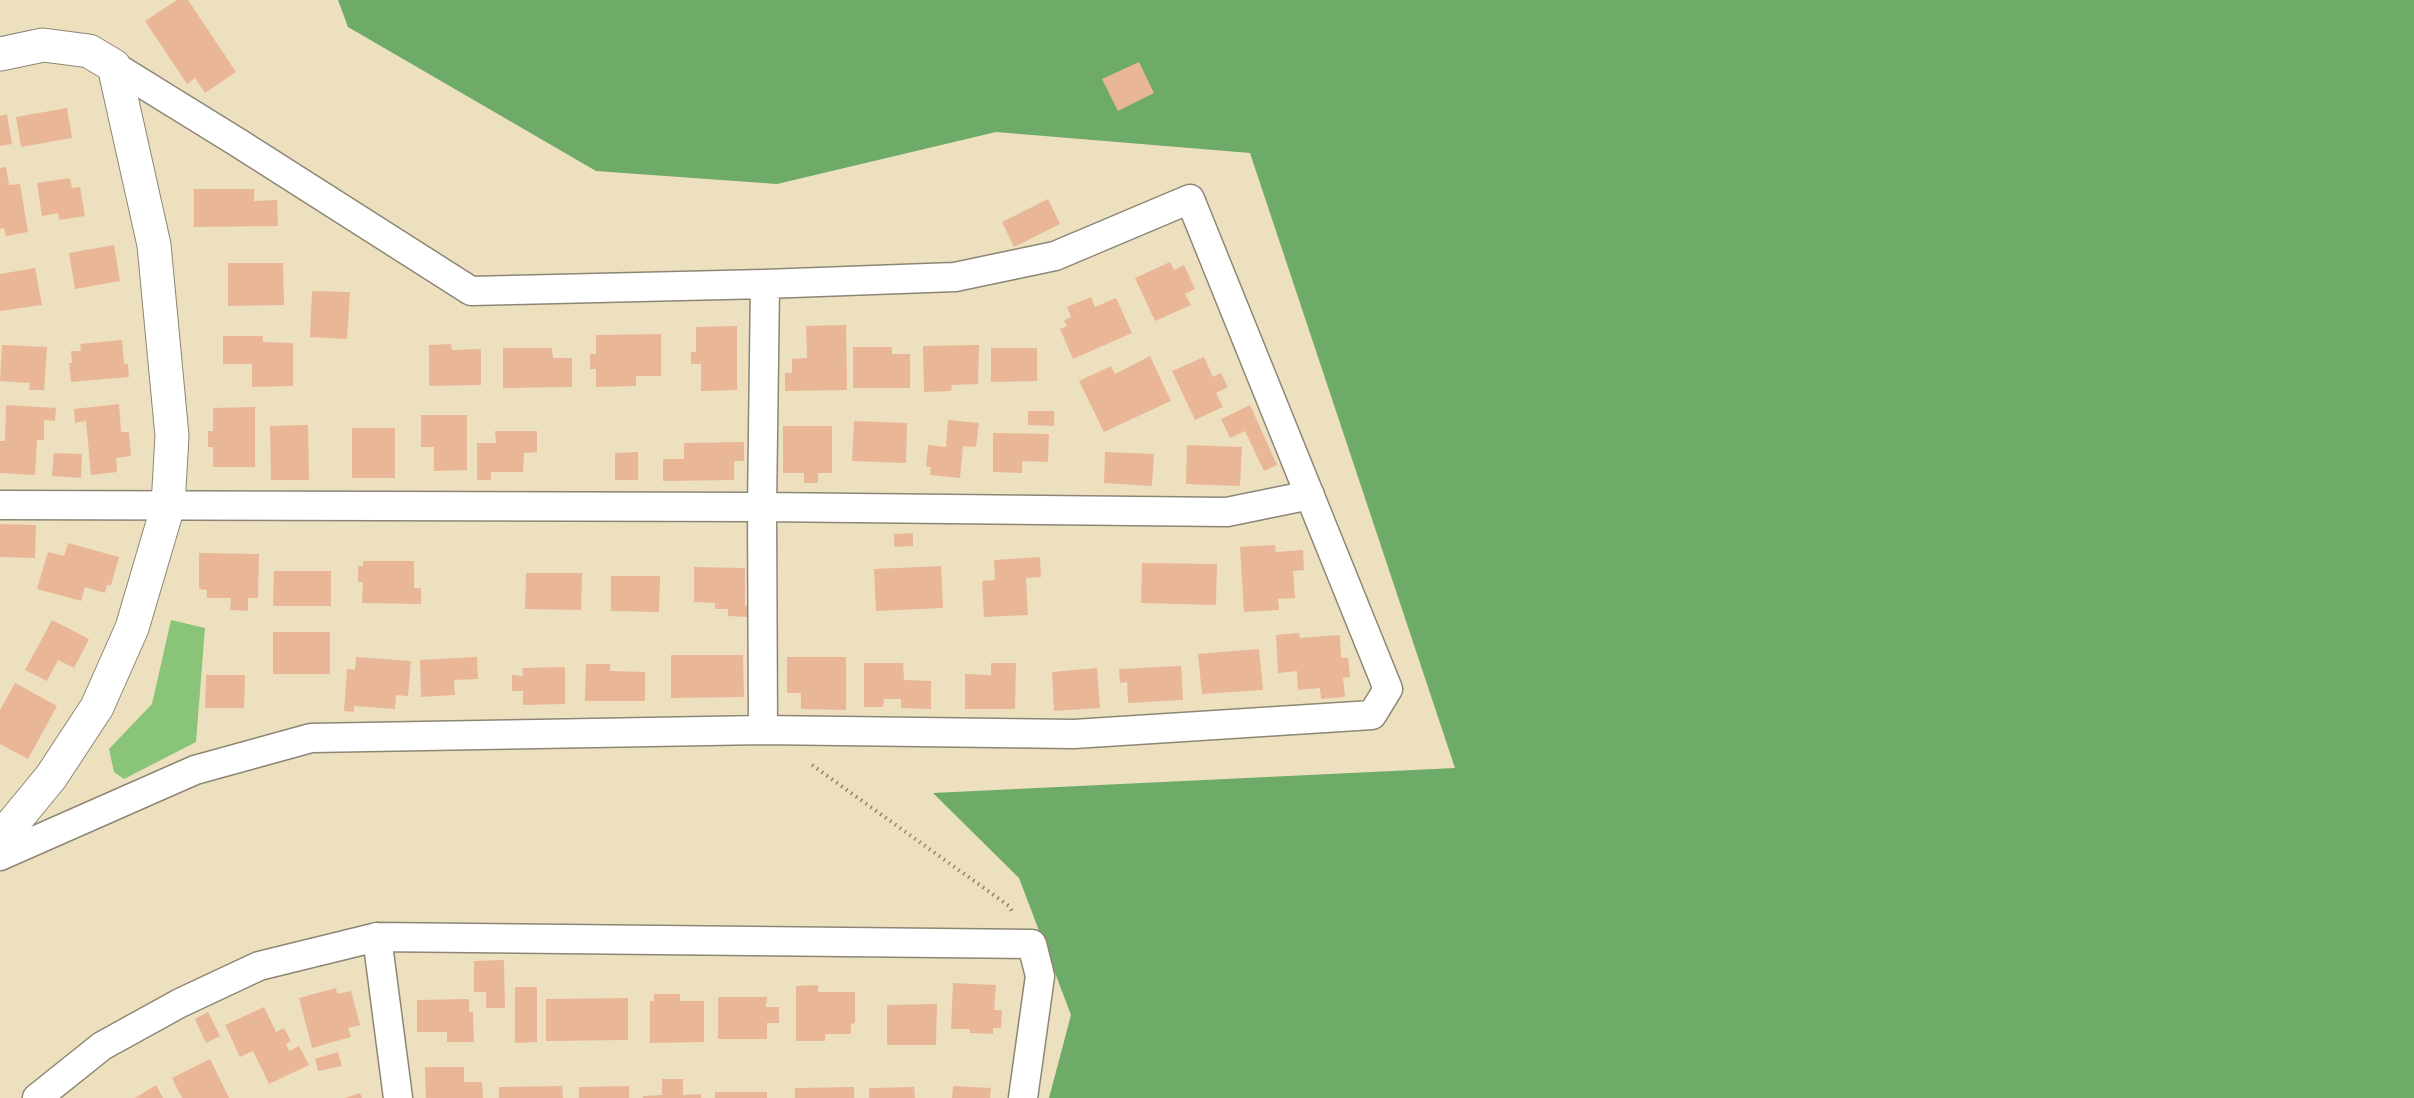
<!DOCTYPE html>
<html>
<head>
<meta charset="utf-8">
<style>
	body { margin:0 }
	canvas { display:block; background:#ede0bf }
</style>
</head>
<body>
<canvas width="2414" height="1098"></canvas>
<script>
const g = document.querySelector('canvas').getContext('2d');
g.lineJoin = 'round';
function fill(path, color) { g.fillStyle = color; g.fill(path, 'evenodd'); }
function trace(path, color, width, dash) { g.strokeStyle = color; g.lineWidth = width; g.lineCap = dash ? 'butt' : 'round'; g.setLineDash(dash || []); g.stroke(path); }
fill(new Path2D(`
	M171,620L205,628L196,742L124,779L114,772L109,749L152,704Z`), '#89c478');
fill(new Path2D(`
	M338,0H2414V1098H1049L1071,1015L1019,878L933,793L1455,768L1250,153L996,132L777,184L596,171L348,27Z`), '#6eaa68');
fill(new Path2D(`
	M177,0H188L236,72L205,93L195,78L187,84L145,21Z
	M1139,62L1154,93L1118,111L1102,79Z
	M67,108L72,138L21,147L16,117Z
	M7,114L12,144L0,146V116Z
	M6,167L9,185L20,184L28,232L6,236L4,228L0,229V168Z
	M70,178L72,188L80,187L85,216L59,220L58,213L42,216L37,183Z
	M194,189H254V201L277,200L278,226L194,227Z
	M1048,199L1060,224L1014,247L1002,222Z
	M114,245L120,281L75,289L69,253Z
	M1170,262L1174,270L1184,265L1195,289L1185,294L1191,305L1155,321L1135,278Z
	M228,263H283L284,305L228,306Z
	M35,268L42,305L0,311V274Z
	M312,291L350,292L347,339L310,337Z
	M1091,297L1095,307L1116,298L1132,333L1073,359L1060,329L1067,326L1064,320L1071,317L1067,307Z
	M846,325L847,390L785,391V373H792V359L807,358L806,326Z
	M737,326V390L701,391V364H691V352H696V327Z
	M661,334V376H636V386L596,387V369H590V354H596V335Z
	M223,336H263V342L293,343V386L252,387V364H223Z
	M122,340L124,364H128L129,377L71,382L69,363H72L71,351H81L80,344Z
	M451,344L452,350L481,349V385L429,386V345Z
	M2,345L47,347L44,390H29L30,383L0,381Z
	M979,345L978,384L952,385L951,391L924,392L923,346Z
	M853,347H892V354H910V388H853Z
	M503,348H552L553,358H572V387L503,388Z
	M991,348H1037V381L991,382Z
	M1150,356L1171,401L1104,432L1079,381L1111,366L1115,374Z
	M1204,357L1213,377L1221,373L1228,387L1216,393L1223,407L1195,420L1172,371Z
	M119,404L121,432H129L131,456L116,458L117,472L91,475L86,421L75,423L74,409Z
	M6,405L56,408L55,421L44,420V440H37L35,475L0,473V441H5Z
	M1250,405L1277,465L1264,471L1245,431L1230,438L1221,419Z
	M255,407V467H213V447H208V431H213V408Z
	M1028,411H1054V426L1028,425Z
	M421,415H467V470L434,471V447H421Z
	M948,420L979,423L976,447L963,446L960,478L930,475L931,467H926L928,445L946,447Z
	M854,421L907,423L906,463L852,461Z
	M308,425L309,480H271L270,426Z
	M783,426H832V473H818V483H804V473H783Z
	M352,428H395V478H352Z
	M495,431H537V452L524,453L523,472H491V480H477V443H496Z
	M993,433L1049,434L1048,462L1022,461V473L993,472Z
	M744,442V461H734V480L663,481V459H684V443Z
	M1187,445L1242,447L1240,486L1186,484Z
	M638,452V480H615V453Z
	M1105,452L1154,454L1152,486L1104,483Z
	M54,453L82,454L81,478L52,476Z
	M0,524L36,525L35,558L0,557Z
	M913,533V546L894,547V534Z
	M68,543L119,557L111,585H107L105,593L85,587L81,601L37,589L48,552L64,556Z
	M1275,545L1276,552L1303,550L1304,570L1293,571L1295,598L1278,599L1279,610L1244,612L1240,547Z
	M199,553L259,554L258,598H248V611L230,610L231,598H207V590L199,589Z
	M1040,557L1041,577L1026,578L1028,615L984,617L982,581L995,580L994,560Z
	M363,561H414V588H421V604L362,603L363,582H358V566H363Z
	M1142,563L1217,564L1216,605L1141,603Z
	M941,566L943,608L876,611L874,569Z
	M694,567L745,568V606H748V617L728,616V609H715V603L694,602Z
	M274,571H331V606H273Z
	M526,573H582L581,610L525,609Z
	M611,576H660L659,612L611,611Z
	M52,620L89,639L74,668L58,660L47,681L25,670Z
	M273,632H330V674H273Z
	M1299,633L1300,638L1340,635L1341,658H1348L1350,677L1343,678L1345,697L1321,699L1320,688L1298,690L1297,671L1278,673L1276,635Z
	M1259,649L1263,690L1202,694L1198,654Z
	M671,655H743L744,697L671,698Z
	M356,657L411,661L408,696L396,695L395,709L354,706V712L344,711L347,669L355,670Z
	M477,657L478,679L454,680L455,695L421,697L420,660Z
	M787,657H846V710L801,709V693H787Z
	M864,663H903L904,680L931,681V709L901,708V699H884L883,707H864Z
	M991,663H1016L1015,709H965V674L991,675Z
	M586,664H610V671L645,672V701H585Z
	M1181,666L1183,700L1128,703L1127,682L1120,683L1119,669Z
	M565,667V704L523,705V691H512V675L523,676L522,668Z
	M1097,668L1100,708L1054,711L1052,672Z
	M206,675H245L244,708H205Z
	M15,683L57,706L28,759L0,744V710Z
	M504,960L505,1008H486V992H474V961Z
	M953,983L996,985L994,1010H1002L1001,1028H993V1034L970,1033V1029H951Z
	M818,985V992H855V1023L851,1024V1034H825V1041H796V986Z
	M515,987H537V1042L515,1043Z
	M336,988L337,994L351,991L360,1025L348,1028L351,1037L312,1048L299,998Z
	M654,994H680V1001H704V1042L650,1043V1001H654Z
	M718,997H767L766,1007H779V1023H767V1039H718Z
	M628,998V1040L546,1041V999Z
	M469,999V1012H473L474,1042H447V1032H417V1000Z
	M937,1004L936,1045H887V1005Z
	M264,1007L276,1032L284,1028L291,1041L286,1044L289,1051L299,1046L309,1065L269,1084L253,1051L240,1057L225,1025Z
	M208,1012L220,1036L206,1043L195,1019Z
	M338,1052L342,1066L318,1071L315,1059Z
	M210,1059L229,1098H182L172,1078Z
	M425,1067H464V1082H482L483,1098H426Z
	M662,1079H683V1095L701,1094V1098H643V1096L662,1095Z
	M156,1085L163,1098H135Z
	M562,1086L563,1098H499V1087Z
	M629,1086V1098H579V1087Z
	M953,1086L991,1088L990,1098H952Z
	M854,1087V1098H795V1088Z
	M914,1087L915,1098H869V1088Z
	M715,1092H767V1098H715Z
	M360,1093L362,1098H345Z`), '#e9b697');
const minor = new Path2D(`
	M0,505L762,507L1227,512L1310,495
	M763,730L762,507L765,284
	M0,856L195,770L311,738L763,730L1074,734L1372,715L1388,689L1190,199L1055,256L955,277L765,284L471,291L237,142L114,66
	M377,937L398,1098
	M37,1098L102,1046L180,1003L259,966L377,937L1032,944L1040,976L1023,1098`);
const tertiary = new Path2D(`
	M0,54L43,45L89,51L114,66L154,245L172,436L168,506L132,628L97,707L51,777L0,839`);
trace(minor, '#8c8675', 31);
trace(tertiary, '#8c8675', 35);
trace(new Path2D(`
	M812,765L1009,906L1012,911`), '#8c8675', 4, [1.5, 4.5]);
trace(minor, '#fff', 28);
trace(tertiary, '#fff', 33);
</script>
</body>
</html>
